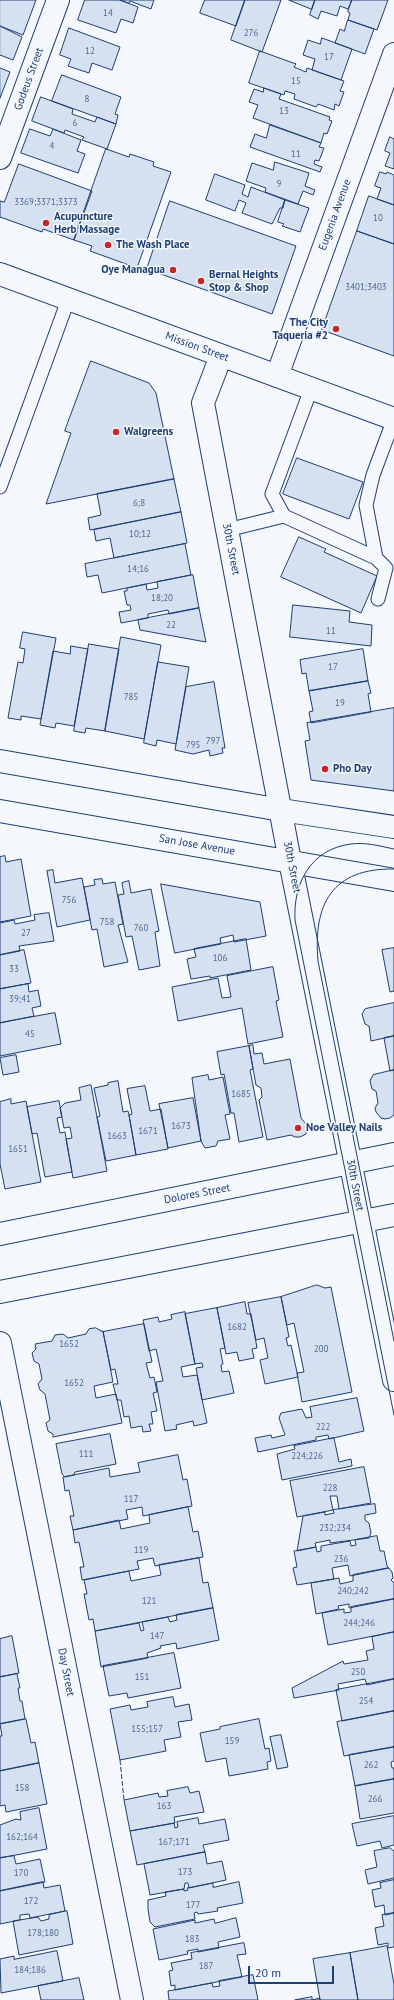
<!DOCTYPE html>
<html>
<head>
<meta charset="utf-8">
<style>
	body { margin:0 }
	#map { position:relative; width:394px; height:2000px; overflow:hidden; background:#f4f7fb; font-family:"PT Sans",sans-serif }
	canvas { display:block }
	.scale { position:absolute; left:248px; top:1966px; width:86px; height:18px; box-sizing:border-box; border:2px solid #1d3f73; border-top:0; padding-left:5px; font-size:12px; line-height:14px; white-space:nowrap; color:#1d3f73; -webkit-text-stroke:3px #f4f7fb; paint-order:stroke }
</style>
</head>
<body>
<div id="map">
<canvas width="394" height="2000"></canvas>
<div class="scale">20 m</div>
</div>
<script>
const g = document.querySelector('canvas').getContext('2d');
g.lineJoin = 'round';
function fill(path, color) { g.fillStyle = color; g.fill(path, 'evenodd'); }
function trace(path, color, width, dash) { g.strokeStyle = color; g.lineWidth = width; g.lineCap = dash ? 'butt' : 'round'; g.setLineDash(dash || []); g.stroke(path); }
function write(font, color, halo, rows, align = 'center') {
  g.font = font + ' "PT Sans",sans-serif'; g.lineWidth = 3; g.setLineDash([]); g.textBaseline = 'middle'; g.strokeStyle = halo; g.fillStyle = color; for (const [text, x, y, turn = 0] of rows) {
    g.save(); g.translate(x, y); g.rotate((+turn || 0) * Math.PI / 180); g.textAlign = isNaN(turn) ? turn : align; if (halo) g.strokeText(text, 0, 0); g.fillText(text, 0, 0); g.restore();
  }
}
const building = new Path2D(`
	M0,0H36L23,35L0,26Z
	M85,0H120L138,7L133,23L121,19L116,33L78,20Z
	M120,0H154L151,9L130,1L129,3Z
	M205,0H245L236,26L200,13Z
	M245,0H281L262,52L231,40Z
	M289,0H315L312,9Z
	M315,0H352L348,9L340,6L337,16L321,11L318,19L310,15Z
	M352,0H388L377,30L348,20L350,13L348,12Z
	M348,20L374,29L365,54L335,43L340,29L344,31Z
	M0,26L22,37L13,60L0,55Z
	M69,28L120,47L112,70L92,63L89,73L68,66L71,59L60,55Z
	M322,38L352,49L341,80L312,70L315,59L303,55L308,40L320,44Z
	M260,51L296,64L294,67L306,72L307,68L344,81L340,91L344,92L339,106L335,104L334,110L318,104L316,107L294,99L295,94L285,91L284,95L249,83Z
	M0,68L10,72L0,98Z
	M62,75L121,97L115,114L118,115L116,124L52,101Z
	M264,88L281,94L279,99L330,117L329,120L332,121L327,134L324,133L321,143L253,118L258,105L249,102L254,89L263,92Z
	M41,97L73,109L72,114L95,122L97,117L116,124L107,149L82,140L84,137L65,130L64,133L32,121Z
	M270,125L321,143L319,147L324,148L319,161L315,160L314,164L322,167L320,172L250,147L255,134L266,138Z
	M30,129L50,136L53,129L81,140L77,151L85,154L78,173L21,153Z
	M390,137L394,139V169L385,166L390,153L385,151Z
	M106,149L129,157L130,154L154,162L153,166L171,172L137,268L90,251L92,246L74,240Z
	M275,162L309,173L305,186L315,190L313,195L303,191L298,204L265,192L266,188L246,181L252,163L273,170Z
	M19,164L92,191L74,240L43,229L42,232L0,217V201L4,202Z
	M380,172L386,174L387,172L394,175V205L377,199L381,188L375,186Z
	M215,174L245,185L242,194L248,197L251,187L285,200L283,208H280L272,224L242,213L246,203L239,200L235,211L206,200Z
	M369,196L394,205V244L357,231Z
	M285,200L309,208L300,232L282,226L284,224L278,222Z
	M170,201L296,246L272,314L147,269Z
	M357,231L394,244V356L322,330Z
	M91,361L149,383L156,393L174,479L46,504L71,433L65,431Z
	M297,458L363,482L349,519L283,494Z
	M174,479L181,512L90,530L88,518L101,515L97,494Z
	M181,512L187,543L114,558L110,538L96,541L94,530Z
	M299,537L326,549L324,552L377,576L361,613L281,577Z
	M185,544L191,575L102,593L98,575L87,577L85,564Z
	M193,575L199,608L169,614L168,610L148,614V618L121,623L119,612L131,610L130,605H127L124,591H127V588L146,584L147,590L158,588L157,582Z
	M293,605L350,611L349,622L372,625L371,646L290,637Z
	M199,608L206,642L140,630L138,620Z
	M23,632L56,638L41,719L21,716V720L8,718L18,662L23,663L25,649L20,648Z
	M121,637L161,645L144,739L105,731Z
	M89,644L119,649L105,731L86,728L85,733L74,731Z
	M71,646L88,649L74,726L56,723L55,728L40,725L53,651L70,654Z
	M363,649L368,681L309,691L306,673L302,674L300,660Z
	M158,662L189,667L176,744L157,740L156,746L144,743Z
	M368,681L371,693L368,694L371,712L311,723L309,712L313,711L309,691Z
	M214,682L225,748H222L223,753L210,756L209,750L193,754L175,750L186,687Z
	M394,708V791L311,780L305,741L310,740L307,723Z
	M5,856L6,862L21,859L31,916L0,922V857Z
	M53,870L55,883L82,878L90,920L57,927L47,871Z
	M102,879L103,884L115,882L123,924L118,925L128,962L104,967L97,929L92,930L84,887L95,885L94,880Z
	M129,881L131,893L151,889L159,931L155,932L160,966L139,970L132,936L126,937L118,895L124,894L122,883Z
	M161,884L260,902L266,936L234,942L233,935L220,938L221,944L175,953Z
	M49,913L54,941L19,946L20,951L0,955V923L14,920L15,924L35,920L34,915Z
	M246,939L251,970L210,978V976L191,979L187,959L196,957L194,949Z
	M394,948V991L390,992L382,950Z
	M24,950L31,983L0,989V955Z
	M273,967L279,1000L276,1001L283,1037L248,1044L242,1008L178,1021L172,987L218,978L222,998L231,997L227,976Z
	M28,984L29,992L38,990L41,1006L32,1008L34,1016L0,1023V989Z
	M394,1003V1036L371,1041L369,1026L365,1024L362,1014L365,1009Z
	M55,1013L61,1044L0,1056V1023Z
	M394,1036V1070L390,1071L384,1038Z
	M253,1045L254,1054L262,1053L264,1064L290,1059L301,1118L307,1125L306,1134L300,1137H295L291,1135L267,1140L259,1100L262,1097L261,1088L256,1085L249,1046Z
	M249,1046L253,1069L250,1070L263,1137L239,1142L234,1113H231L224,1074L221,1075L217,1052Z
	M16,1055L19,1072L3,1075L0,1058Z
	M394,1070V1115L390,1118L385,1119L381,1118L376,1112L375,1108L378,1103L376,1091L372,1089L370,1081L373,1075Z
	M208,1075L209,1080L223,1077L230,1114L225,1115L230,1139L218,1141L216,1146L205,1148L201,1141L192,1078Z
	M118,1081L123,1112L128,1111L129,1115L136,1155L106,1161L97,1117L100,1116L94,1088L108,1085V1083Z
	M91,1085L107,1171L73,1178L66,1139L72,1138L70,1127L64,1128L60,1108L65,1103L81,1100L79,1088Z
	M145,1086L150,1111L161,1109L168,1149L136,1155L129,1115L132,1114L127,1089Z
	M193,1098L201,1141L168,1148L159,1104Z
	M11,1099V1104L26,1101L41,1182L5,1189L0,1164V1102Z
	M59,1101L62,1117L57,1118L60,1133L65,1132L72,1172L45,1177L37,1133L32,1134L27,1107Z
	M317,1285L325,1288L331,1287L352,1392L302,1402L297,1373L304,1372L294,1323L287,1325L281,1297Z
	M281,1297L289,1337L286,1338L288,1346L291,1345L298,1377L265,1384L260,1360L268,1358L264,1338L256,1340L248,1303Z
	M245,1302L247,1314H251L257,1348L252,1349L254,1358L239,1361L237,1352L226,1354L217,1308Z
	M217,1308L225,1348L220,1349L223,1364L221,1365L222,1372L229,1371L234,1393L202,1400L196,1368L203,1367L202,1363L195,1364L185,1314Z
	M185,1312L195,1364L181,1367L183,1377L197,1375L207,1423L194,1426L193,1421L176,1425L177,1429L165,1431L156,1382L163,1381L156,1349L149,1351L143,1320L158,1317L159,1322L172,1319L171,1315Z
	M144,1324L152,1362L146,1363L150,1378L154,1377L157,1392L153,1393L157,1411L151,1412L153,1424H149L151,1431L143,1432L142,1426L131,1428L129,1416L124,1417L121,1400H117L113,1384H118L115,1369L111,1370L103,1332Z
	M96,1328L101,1331H103L113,1382L94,1386L96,1398L116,1394L122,1423L53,1437V1434L48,1431L46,1423L50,1420L45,1394L40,1390L38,1384L42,1379L39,1364L34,1361L32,1353L36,1349L35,1344L52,1341L55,1335L63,1334L68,1338L86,1334L89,1329Z
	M357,1398L364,1431L329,1439L328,1435L316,1437V1440L258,1452L255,1438L271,1435L272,1438L285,1435L279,1418L281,1413L302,1409L306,1418L312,1417L310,1407Z
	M110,1434L116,1464L75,1472L74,1475L65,1477L62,1474L56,1444Z
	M334,1438L339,1462L351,1459L352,1466L282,1480L277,1454L295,1449L294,1446Z
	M178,1455L183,1480L187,1479L192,1506L143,1516L142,1507L126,1510L128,1519L73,1530L70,1516H74L69,1490L65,1491L63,1477L109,1468L110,1477L140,1472L138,1463Z
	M364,1467L371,1503L339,1509L337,1496H330L333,1510L297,1517L290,1481Z
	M375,1504L376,1513L365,1515V1520L369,1523L371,1533L369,1538L330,1543V1540L315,1543L316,1547L297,1551L303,1516L325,1512V1515L334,1513L333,1510Z
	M188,1507L193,1532L198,1531L203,1557L155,1566L153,1558L137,1561L139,1569L82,1580L80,1567H84L79,1542L75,1543L73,1530L119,1520L121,1529L150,1523L149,1515Z
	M377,1536L380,1551H384L387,1566L389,1568L350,1576L348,1565L332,1568L334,1579L297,1585L293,1568L297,1567L294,1551L316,1547L317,1552L321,1551V1546L350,1541L351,1546L356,1545L355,1540Z
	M199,1558L203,1583L208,1582L213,1608L95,1631L93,1619L89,1620L84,1594H87L84,1580L129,1571L131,1581L161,1575L159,1565Z
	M389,1568L392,1572L393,1578L391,1580L394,1583V1599L349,1608V1604L338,1606L339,1609L316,1614L311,1583L339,1578L340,1584L353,1581V1575Z
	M394,1599V1632L328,1645L322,1613L344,1609V1613L351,1612V1607Z
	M213,1608L219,1640L177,1649L176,1643L160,1646L161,1648L147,1653L148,1658L101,1667L95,1631L139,1623L141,1631L144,1630L142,1622L168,1617L170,1622L177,1620L176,1615Z
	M394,1632V1679L367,1685L365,1679L338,1684L339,1690L294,1698L292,1688L343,1661L344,1664L368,1660L366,1651L374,1649L372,1637Z
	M12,1636L19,1673L0,1677V1639Z
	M174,1653L181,1688L128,1698L127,1693L109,1696L103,1666Z
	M17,1674L20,1688H18L20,1701H22L25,1719L0,1724V1677Z
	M394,1679V1711L342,1721L336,1690Z
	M173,1697L175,1707L189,1704L192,1720L178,1722L181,1737L164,1740L166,1751L120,1760L110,1709L130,1705L131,1710L148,1707L147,1702Z
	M394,1711V1747L344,1756L337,1722Z
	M26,1719L31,1743L35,1742L39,1763L0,1771V1736H2L0,1724Z
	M259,1719L265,1749L269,1748L271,1761L267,1762L268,1769L229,1776L226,1758L206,1762L200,1733L220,1729V1727Z
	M281,1735L288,1767L277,1769L270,1737Z
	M394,1747V1761L391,1762L392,1768H394V1779L355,1786L349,1755Z
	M39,1763L47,1804L6,1812L5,1805L0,1806V1771Z
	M394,1779V1813L360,1819L355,1786Z
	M188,1787L190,1793L199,1791L204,1812L174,1817L175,1823L130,1831L124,1800L158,1793L159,1797L168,1796L167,1791Z
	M39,1808L47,1849L0,1858V1825L16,1819L21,1820L20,1812Z
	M394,1816V1845L382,1848L380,1841L357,1846L352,1824Z
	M198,1818L199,1824L225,1819L229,1840L203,1845L205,1852L137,1865L130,1831L174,1823L175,1828L178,1827L177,1822Z
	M390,1848L394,1851V1878L368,1884L365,1870L377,1867L374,1851Z
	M205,1852L207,1864L222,1861L226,1880L189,1888L188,1883H185L184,1889L150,1895L144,1864Z
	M14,1856L16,1864L40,1859L45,1882L0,1891V1858Z
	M394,1880V1913L385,1915L384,1905L375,1907L372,1890L381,1888L380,1883Z
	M43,1882L44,1888L60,1885L65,1911L30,1918L29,1914L20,1915V1920L0,1924V1891Z
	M239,1882L243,1903L217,1908L218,1911L198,1914L197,1912L194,1913L195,1919L155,1927L150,1922L148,1909V1900L166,1896L165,1892L184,1889V1891L188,1890L187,1888L213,1883V1887Z
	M67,1911L73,1944L19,1955L13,1921L38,1917L41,1921L49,1919V1915Z
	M394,1913V1947L388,1948V1943L378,1945L375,1928L384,1926L382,1915Z
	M236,1918L240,1937L218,1942L219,1948L198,1952V1949L187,1951L188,1954L159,1960L153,1929L195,1920V1923L214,1919L215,1923Z
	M244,1943L246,1954L237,1955L242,1977L175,1990V1985L171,1986L169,1971L173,1970L171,1963L192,1959L191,1953Z
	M387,1946L394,1984V2000H358L350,1953Z
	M57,1951L63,1981L1,1993L0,1959L14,1956V1959Z
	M350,1953L358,2000H320L313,1959Z
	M253,1975L258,2000H169L168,1991L212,1983L213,1987L220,1986L219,1981Z
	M79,1978L84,2000H41L38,1986Z
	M312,1997V2000L320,1998V2000H295Z`);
fill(building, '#d5e0f0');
trace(building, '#1d3f73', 1);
const lane = new Path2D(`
	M0,487L68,300
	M284,516L272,494L311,389
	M227,530L284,516L376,558L366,505L373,475L394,419
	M376,558L386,568L378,599`);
const street = new Path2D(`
	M0,158L58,0
	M277,376L394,54
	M0,1343L132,2000`);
const secondary = new Path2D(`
	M0,274L394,419
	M221,356L203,403L290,861L394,1380
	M0,1234L394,1154
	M0,1292L394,1215`);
const primary = new Path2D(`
	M0,761L281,810L394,827
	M0,811L394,880`);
trace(lane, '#1d3f73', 15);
trace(street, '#1d3f73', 24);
trace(secondary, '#1d3f73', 24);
trace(primary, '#1d3f73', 24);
trace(lane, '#f4f7fb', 13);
trace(street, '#f4f7fb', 22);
trace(secondary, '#f4f7fb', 22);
trace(primary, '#f4f7fb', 22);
trace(new Path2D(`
	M394,849C380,846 365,842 351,844C311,849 293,883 295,920L394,1415
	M394,869C332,868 313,904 318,961L394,1341`), '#1d3f73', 1);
trace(new Path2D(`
	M120,1760L124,1800`), '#1d3f73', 1, [5, 2]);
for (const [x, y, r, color] of [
	[46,223,4,"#c62828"],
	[108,245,4,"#c62828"],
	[173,270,4,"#c62828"],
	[201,281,4,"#c62828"],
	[336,329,4,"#c62828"],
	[116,432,4,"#c62828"],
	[325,769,4,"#c62828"],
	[298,1128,4,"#c62828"]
]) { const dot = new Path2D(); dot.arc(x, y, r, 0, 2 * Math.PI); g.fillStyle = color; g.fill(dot); trace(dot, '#f4f7fb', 1.5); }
write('9px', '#4b6792', null, [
	["14",108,13],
	["276",251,33],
	["12",90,51],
	["17",329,57],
	["15",296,81],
	["8",87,99],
	["13",284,111],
	["6",75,123],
	["4",52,146],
	["11",296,154],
	["9",279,184],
	["3369;3371;3373",46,202],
	["10",378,218],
	["3401;3403",366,287],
	["6;8",139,503],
	["10;12",140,534],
	["14;16",138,569],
	["18;20",162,598],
	["22",171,625],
	["11",331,631],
	["17",333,667],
	["785",131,697],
	["19",340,703],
	["797",213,741],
	["795",193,745],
	["756",69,900],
	["758",107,922],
	["760",141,928],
	["27",26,933],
	["106",220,958],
	["33",14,969],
	["39;41",20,999],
	["45",30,1034],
	["1685",241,1094],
	["1673",181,1126],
	["1671",148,1131],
	["1663",117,1136],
	["1651",18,1149],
	["1682",237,1327],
	["1652",69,1344],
	["200",321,1349],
	["1652",74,1383],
	["222",323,1427],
	["111",86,1454],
	["224;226",307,1456],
	["228",330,1488],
	["117",131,1499],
	["232;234",335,1528],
	["119",141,1550],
	["236",341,1559],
	["240;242",353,1591],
	["121",149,1601],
	["244;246",359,1623],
	["147",157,1636],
	["250",358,1672],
	["151",142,1677],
	["254",366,1701],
	["155;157",147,1729],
	["159",232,1741],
	["262",371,1765],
	["158",22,1788],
	["266",375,1799],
	["163",164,1806],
	["162;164",22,1837],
	["167;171",174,1842],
	["173",185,1872],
	["170",21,1873],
	["172",31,1901],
	["177",193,1905],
	["178;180",43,1933],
	["183",192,1939],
	["187",206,1966],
	["184;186",30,1970]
]);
write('11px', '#1d3f73', '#f4f7fb', [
	["Godeus Street",29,79,-70],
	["Eugenia Avenue",335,215,-70],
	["Mission Street",197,347,20],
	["30th Street",231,549,79],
	["San Jose Avenue",197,845,10],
	["30th Street",292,867,79],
	["30th Street",355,1185,79],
	["Dolores Street",197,1194,-11],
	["Day Street",66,1672,79]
]);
write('bold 11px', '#1d3f73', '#f4f7fb', [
	["Acupuncture",54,217],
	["Herb Massage",54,230],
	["The Wash Place",116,245],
	["Oye Managua",165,270,"right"],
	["Bernal Heights",209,275],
	["Stop & Shop",209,288],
	["The City",328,323,"right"],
	["Taqueria #2",328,336,"right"],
	["Walgreens",124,432],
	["Pho Day",333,769],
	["Noe Valley Nails",306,1128]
], 'left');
</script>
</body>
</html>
